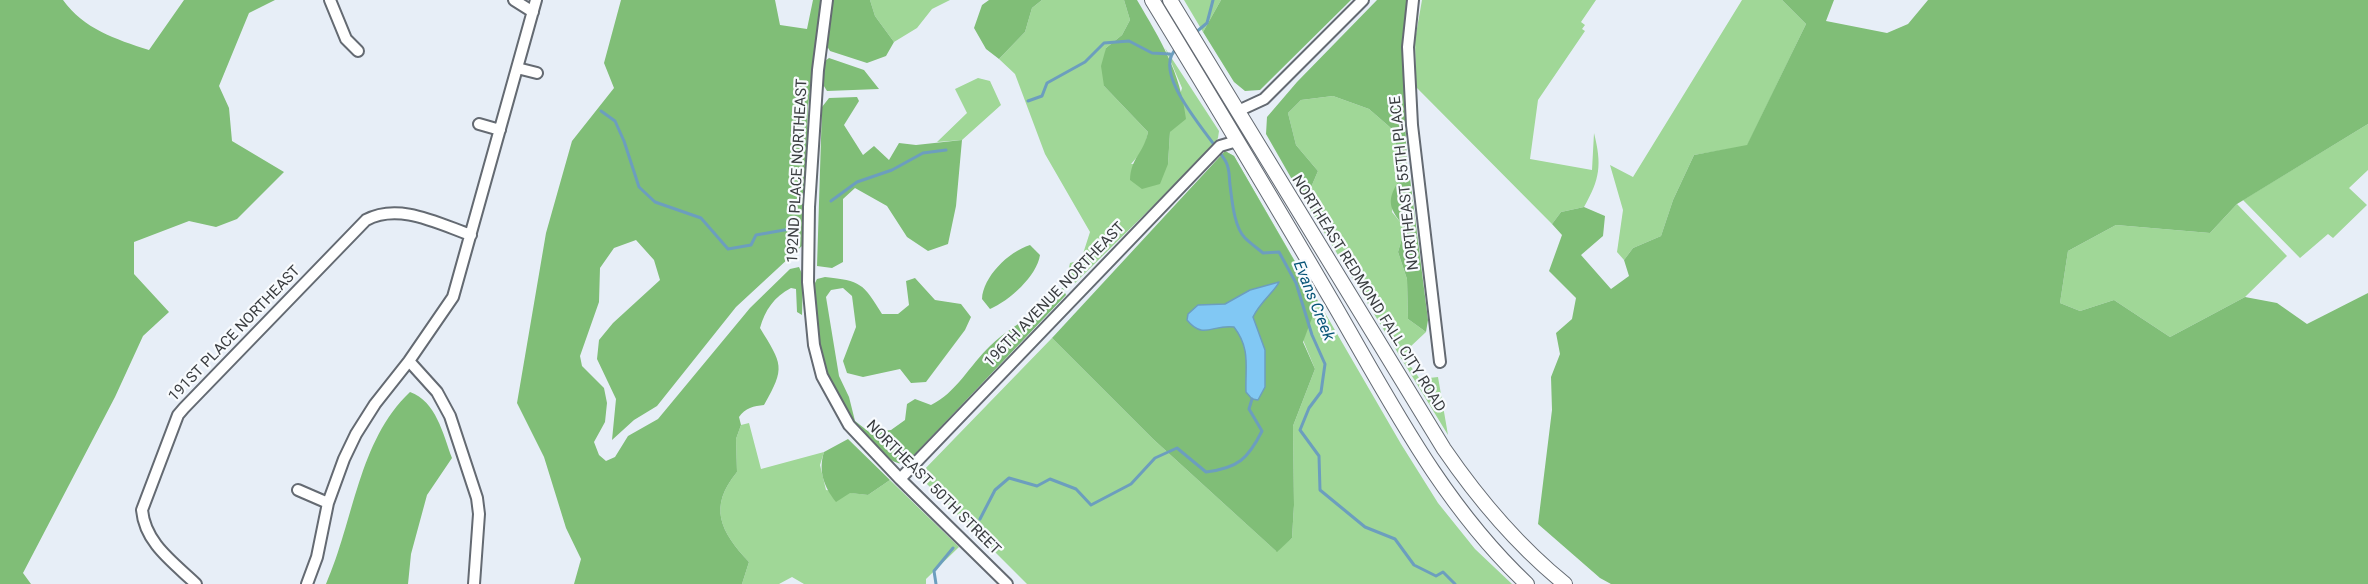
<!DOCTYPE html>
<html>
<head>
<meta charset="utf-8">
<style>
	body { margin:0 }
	canvas { display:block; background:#e7eef7 }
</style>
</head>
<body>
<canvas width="2368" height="584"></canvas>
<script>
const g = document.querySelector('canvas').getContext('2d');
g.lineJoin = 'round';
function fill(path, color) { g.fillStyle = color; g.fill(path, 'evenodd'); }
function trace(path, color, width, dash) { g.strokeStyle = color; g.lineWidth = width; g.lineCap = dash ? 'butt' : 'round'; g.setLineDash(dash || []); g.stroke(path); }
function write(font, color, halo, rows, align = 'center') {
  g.font = font + ' Roboto,sans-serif'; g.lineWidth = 4.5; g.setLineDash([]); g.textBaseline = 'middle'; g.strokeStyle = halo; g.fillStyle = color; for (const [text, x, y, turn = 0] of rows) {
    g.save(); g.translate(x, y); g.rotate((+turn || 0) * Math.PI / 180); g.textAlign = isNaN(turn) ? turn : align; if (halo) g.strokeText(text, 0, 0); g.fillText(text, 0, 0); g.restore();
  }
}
fill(new Path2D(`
	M870,0H950L932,9L917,28L894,42L875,16Z
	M1042,0H1124L1130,20L1122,35L1106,48L1104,86L1148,132L1144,149L1131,164H1168L1170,132L1182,88L1165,48L1219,131L1218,138L1209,151L1075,283L1068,272L1070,263L1081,260L1090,232L1045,154L1015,74L999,59L1025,32L1032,8Z
	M1184,0H1221L1203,32Z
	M1422,0H1596L1581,22L1585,25L1582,29L1585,31L1538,100L1530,159L1592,170L1594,133C1602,165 1600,179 1584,207L1561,212L1552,224L1416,87L1415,40Z
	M1742,0H1782L1806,24L1747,146L1694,155L1673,200L1661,236L1633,248L1624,260L1617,252L1623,210L1610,165L1633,177Z
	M978,78L990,81L1001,105L962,140L937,142L967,113L955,89Z
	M1333,96L1369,109L1392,129L1401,165H1407L1410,178L1397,184L1392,212L1405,228L1398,252L1407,279L1408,319L1426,332L1409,348L1406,360L1420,379L1438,377L1448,435L1294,183L1309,192L1318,171L1296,145L1288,113L1301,100Z
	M2368,124V170L2349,188L2367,205L2333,238L2328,234L2300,258L2243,200Z
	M1225,151L1234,156L1401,444L1438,503L1475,549L1512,584H1027L925,482L921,473L1052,338L1153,439L1276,551L1292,538L1294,505L1293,426L1315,369Z
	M2237,204L2287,256L2245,297L2170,337L2114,300L2080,311L2060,303L2068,251L2116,225L2210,233Z
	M749,423L761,469L824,452L820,465L826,490L868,495L890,480L959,547L926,579V584H804L792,577L779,584H742L749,562C720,531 708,507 737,472L736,439L741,425Z`), '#a0d797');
fill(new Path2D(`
	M0,0H63C84,29 115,39 149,50L184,0H275L249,13L219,86L229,108L232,141L284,172L237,219L216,227L189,221L134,242V274L169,312L143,336L115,397L23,573L31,584H0Z
	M621,0H775L780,25L807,29L813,0H821L808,107L803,245L736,307L657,406L634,420L612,440L616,399L597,359L599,340L613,323L660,280L654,260L636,240L614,248L600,268L599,302L580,356L582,366L604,388L607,403L605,422L594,442L599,455L606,461L615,457L628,436L658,419L750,308L790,269L799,267L803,276L802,315L797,312L796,289L791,288C774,297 765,310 760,328C782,364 786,367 764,405C754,406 745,408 739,417L741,425L736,439L737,472C708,507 720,531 749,562L742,584H574L581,559L566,528L544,457L517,403L546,233L572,141L614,88L604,63Z
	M833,0H870L875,16L894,42L886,56L867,63L830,51L825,43Z
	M989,0H1042L1032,8L1025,32L999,59L986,49L974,28L982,5Z
	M1124,0H1137C1161,41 1180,71 1186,119L1170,132L1168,164L1160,184L1142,189L1130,180C1131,157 1143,155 1148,132L1104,86L1101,66L1106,48L1122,35L1130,20Z
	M1221,0H1351L1260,90L1245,91L1234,82L1203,32Z
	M1377,0H1407L1402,42L1407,165L1401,166L1392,129L1369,109L1333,96L1301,100L1288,113L1296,145L1318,171L1309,192L1294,183L1266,134L1267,117L1297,82Z
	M1782,0H1834L1826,21L1887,33L1908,24L1928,0H2368V124L2237,204L2210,233L2116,225L2068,251L2060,303L2080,311L2114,300L2170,337L2245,297L2277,303L2307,324L2368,293V584H1611L1600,578L1538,524L1552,410L1551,377L1560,354L1556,333L1572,319L1576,298L1549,271L1562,235L1552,224L1561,212L1584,207L1605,216L1603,236L1581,255L1611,289L1629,276L1624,260L1633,248L1661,236L1673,200L1694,155L1747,145L1806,24Z
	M829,58L864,70L879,89L827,91L822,83L825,61Z
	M857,97L859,101L844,125L863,155L874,146L889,160L899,143L916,145L962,140L956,206L948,244L928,251L907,237L887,206L855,188L843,199V262L832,268L817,266L822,107L829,98Z
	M1225,151L1234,156L1318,302L1303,342L1315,369L1293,426L1294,505L1292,538L1277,552L1153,439L1052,338Z
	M1410,178L1428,320L1426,332L1408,319L1407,279L1398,252L1405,228C1391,210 1385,203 1398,182Z
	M1030,245L1040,255C1037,276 1009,301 990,309L982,299C983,277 1008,252 1030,245Z
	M825,277C861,281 863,283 882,314H898L909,305L906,281L915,278L935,300L961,304L971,317L965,330L926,382L911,383L900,369L863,377L847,373L843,361L856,327L852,296L843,288L831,290L826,297L839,376L849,397L855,421L869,432L891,430L905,420L907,404L915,399L931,405C956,393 970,365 990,346C1005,331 1023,322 1039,309C1047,303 1054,292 1063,288L1066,295L914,455L904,464C889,463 881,452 871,442C835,404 817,362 814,310C813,298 811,289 817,279Z
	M410,392C436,401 443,434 452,458L427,495L411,554L408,584H326C354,521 358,441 410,392Z
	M848,439L890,480L868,495L850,493L836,502C824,487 818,471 824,452Z`), '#80be77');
const water = new Path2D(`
	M1279,282C1276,290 1260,302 1253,317L1265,350V387L1258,400L1252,399L1246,392C1245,367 1251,349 1234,327C1213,324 1203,340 1187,320L1188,314L1198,305L1225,304L1250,290Z`);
fill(water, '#81c8f4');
trace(water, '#6c9ebe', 1.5);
trace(new Path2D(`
	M1195,33L1207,23L1213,0
	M1177,48C1148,73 1213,138 1226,162C1230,169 1229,178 1230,185C1232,200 1234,227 1245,238C1250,243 1257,248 1263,253L1279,252L1296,283L1312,335L1325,364L1321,392L1309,408L1300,430L1319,456L1320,490L1365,527L1395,539L1414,565L1436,576L1443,572L1455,584
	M1028,101L1042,96L1047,83L1085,62L1104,43L1129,41L1152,53L1170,54
	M601,111L615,121L624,141L639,187L655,202L701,218L728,249L751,245L756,235L790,229
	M831,201L857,182L892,170L923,153L946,150
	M980,519L995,490L1009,478L1037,486L1050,479L1076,489L1091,505L1131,484L1155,458L1177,448L1206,472C1238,468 1248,459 1262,431L1249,409L1252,399
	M936,584L934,571L953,548`), '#6c9ebe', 3);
const minor = new Path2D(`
	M330,0L346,39L358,51
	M514,0L533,12
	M827,0L818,70L809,207L808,282L814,345L822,376L849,425L900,479L1007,584
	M1413,0L1408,47L1412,125L1440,362
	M517,68L537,73
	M1238,111L1264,99L1363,0
	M479,124L500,130
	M409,361L437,392L450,416L477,498L479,514L474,584
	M900,479L1220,146L1237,141
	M298,490L328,503
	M196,584C173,562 145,543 142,510L178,415L184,408L366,220C399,202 439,224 471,235
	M307,584L317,557L328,503L344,459L356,434L375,404L409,361L453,297L536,0`);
const major = new Path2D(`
	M1152,0C1213,100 1273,200 1332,301C1390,401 1441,503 1527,584
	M1170,0L1444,449C1479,500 1517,545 1565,584`);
trace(minor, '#646a72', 14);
trace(major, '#646a72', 16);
trace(minor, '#fff', 10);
trace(major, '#fff', 14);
write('15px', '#3a3d40', '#f8fbfe', [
	["192ND PLACE NORTHEAST",798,171,-87],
	["NORTHEAST 55TH PLACE",1405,183,-96],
	["NORTHEAST REDMOND FALL CITY ROAD",1368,294,58],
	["196TH AVENUE NORTHEAST",1055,295,-46],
	["191ST PLACE NORTHEAST",235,334,-46],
	["NORTHEAST 50TH STREET",933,488,45]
]);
write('italic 16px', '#065477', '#f8fbfe', [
	["Evans Creek",1313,301,68]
]);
</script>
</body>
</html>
